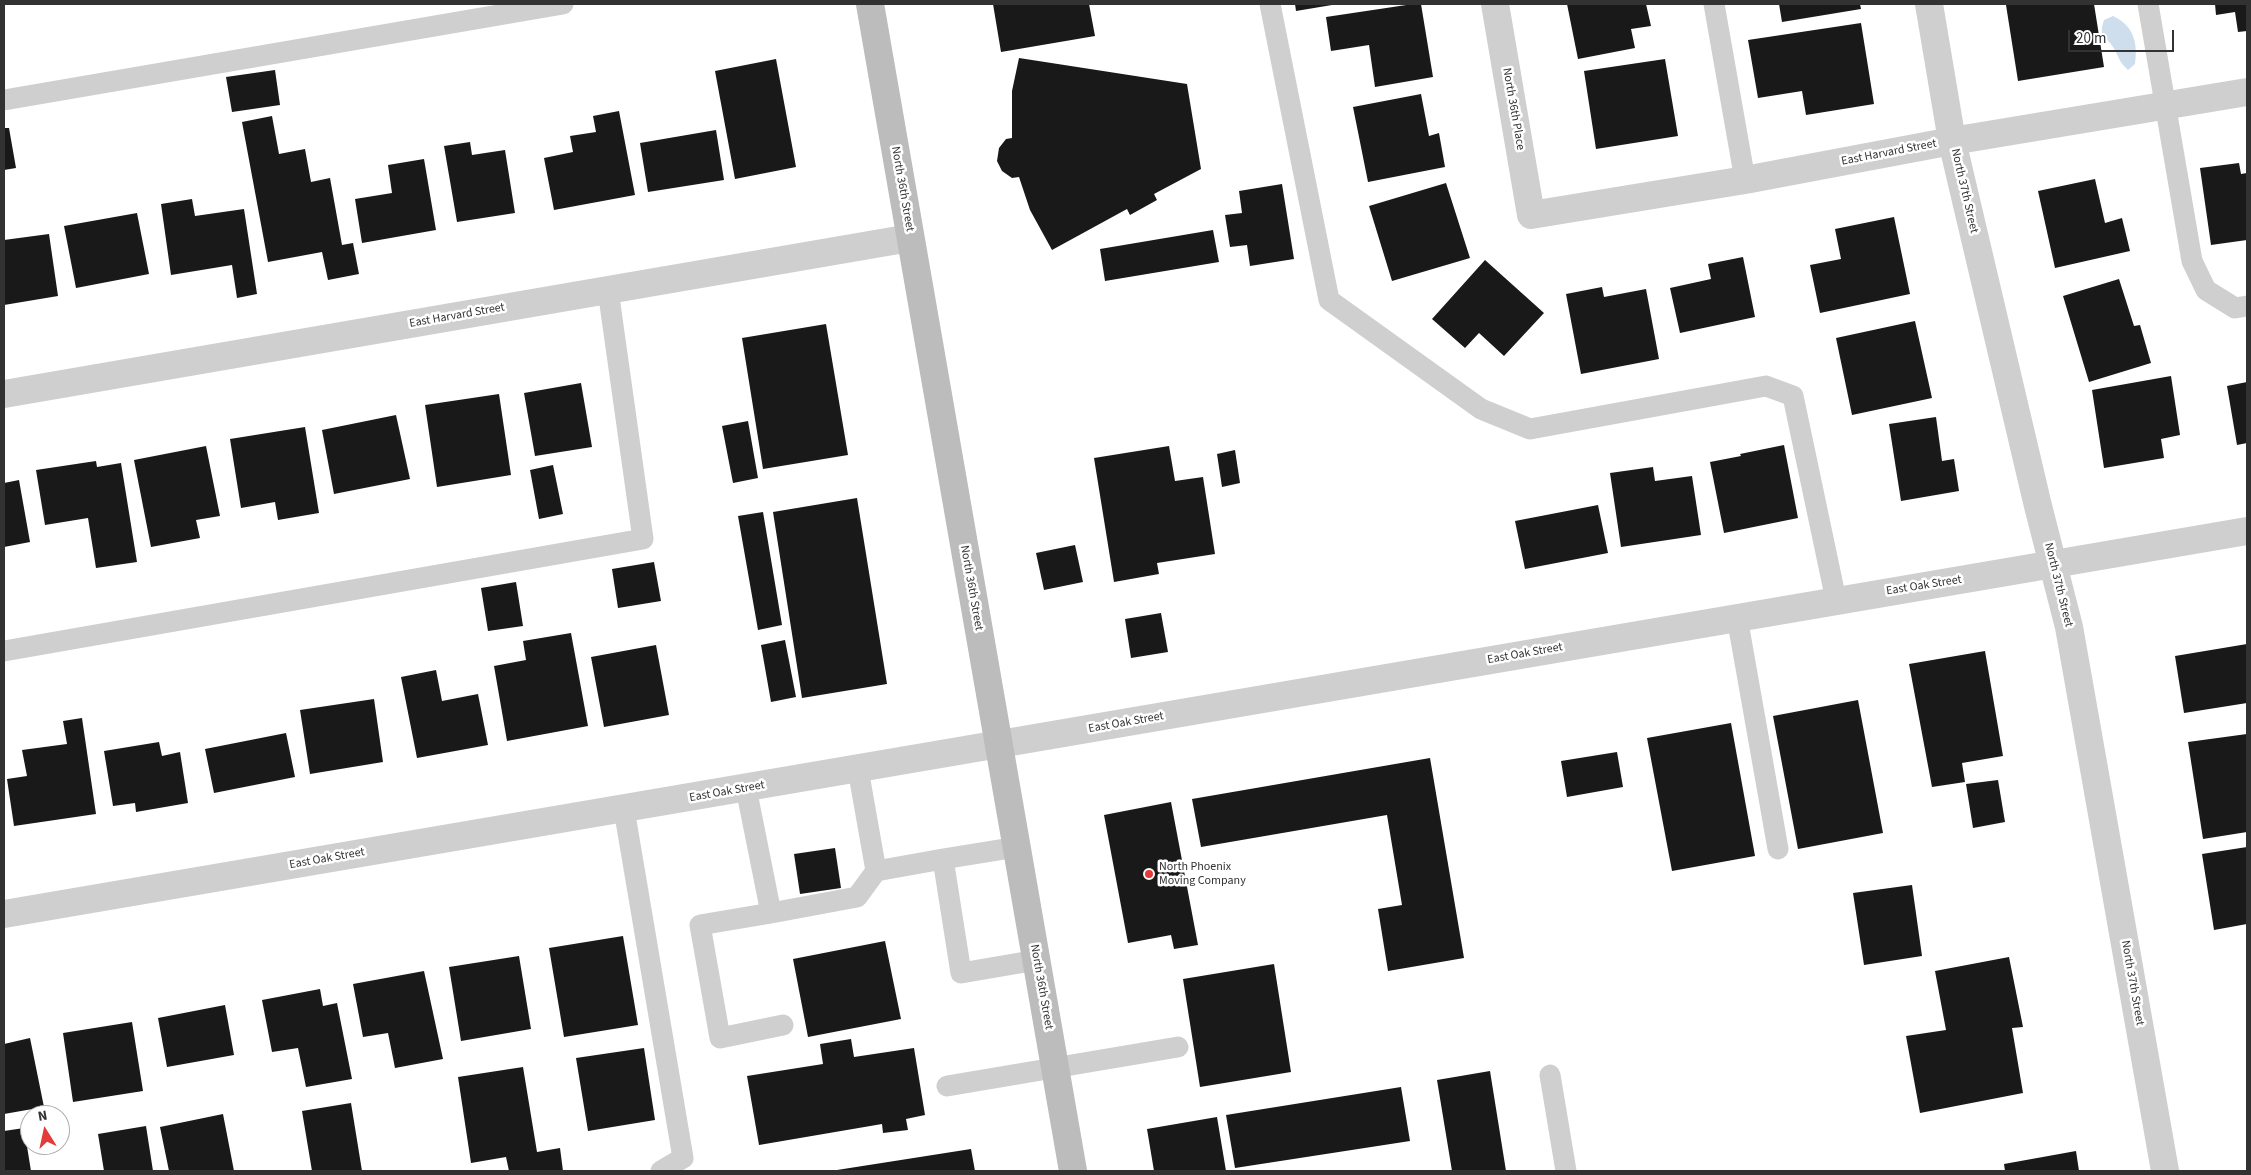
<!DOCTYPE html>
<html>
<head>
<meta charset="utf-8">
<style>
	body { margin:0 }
	#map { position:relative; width:2251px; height:1175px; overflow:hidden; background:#fff; font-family:"Source Sans 3",sans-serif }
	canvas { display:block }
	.frame { position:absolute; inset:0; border:5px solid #323232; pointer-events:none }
	.north { position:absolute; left:20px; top:1105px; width:50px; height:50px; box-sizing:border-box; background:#fff; border:1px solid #adadad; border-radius:50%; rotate:350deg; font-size:14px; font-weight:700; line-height:20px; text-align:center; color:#323232 }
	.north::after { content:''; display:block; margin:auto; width:18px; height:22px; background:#e33a3a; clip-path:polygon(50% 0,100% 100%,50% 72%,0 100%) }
	.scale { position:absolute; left:2068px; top:30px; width:106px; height:22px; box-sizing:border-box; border:2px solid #323232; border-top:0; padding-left:6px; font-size:15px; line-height:18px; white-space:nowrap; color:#323232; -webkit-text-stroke:4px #fff; paint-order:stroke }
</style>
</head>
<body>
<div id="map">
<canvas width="2251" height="1175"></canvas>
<div class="frame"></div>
<div class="north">N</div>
<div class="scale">20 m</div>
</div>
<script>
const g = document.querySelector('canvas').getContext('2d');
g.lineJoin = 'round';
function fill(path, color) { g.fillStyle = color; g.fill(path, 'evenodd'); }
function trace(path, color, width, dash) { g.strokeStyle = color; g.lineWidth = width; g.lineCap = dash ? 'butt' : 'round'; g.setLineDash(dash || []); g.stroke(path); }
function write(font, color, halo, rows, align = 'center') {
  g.font = font + ' "Source Sans 3",sans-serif'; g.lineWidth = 5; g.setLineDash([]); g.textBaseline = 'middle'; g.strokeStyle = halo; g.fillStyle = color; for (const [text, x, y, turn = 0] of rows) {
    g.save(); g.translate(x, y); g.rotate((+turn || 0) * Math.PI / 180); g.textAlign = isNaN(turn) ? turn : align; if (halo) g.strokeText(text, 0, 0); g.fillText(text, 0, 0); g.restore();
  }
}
fill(new Path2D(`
	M2113,16C2134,26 2138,43 2135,64L2128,70C2118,61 2119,56 2113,47C2105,34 2098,38 2104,20Z`), '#cedeed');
fill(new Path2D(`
	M993,4H1089L1095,36L1001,52Z
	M1295,4H1332V5L1296,11Z
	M1413,4H1421L1433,77L1375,87L1369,45L1331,51L1326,17Z
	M1567,4H1646L1651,26L1631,29L1635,48L1578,59Z
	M1779,4H1860L1861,9L1782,22Z
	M2016,4H2094L2104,67L2018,81L2006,5Z
	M2215,4H2247V31L2238,32L2235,12L2216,15Z
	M1861,23L1874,104L1806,115L1802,91L1758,98L1748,40Z
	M1019,58L1187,84L1201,169L1154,194L1157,200L1130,215L1127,209L1052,250L1030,210L1019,177L1012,178L1002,171L997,161L999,148L1006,139L1012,138V91Z
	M776,59L796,167L735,179L715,71Z
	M1665,59L1678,136L1596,149L1584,71Z
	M275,70L280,105L232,112L226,77Z
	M1421,94L1429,136L1439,133L1445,167L1368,182L1353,107Z
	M619,111L635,195L554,210L544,158L573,152L570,136L596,132L593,116Z
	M272,116L279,154L305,149L311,182L330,178L342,245L353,243L359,274L328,280L322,252L268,262L242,122Z
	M4,128H9L16,168L4,170Z
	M716,130L724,180L648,192L640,143Z
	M470,142L472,155L505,150L515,213L457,222L444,146Z
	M424,159L436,230L362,243L355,199L392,193L388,165Z
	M2239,163L2241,174L2247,173V240L2211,245L2200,168Z
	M2095,179L2105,223L2122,218L2130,251L2055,268L2038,191Z
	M1446,183L1470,258L1392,281L1369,206Z
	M1282,184L1294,259L1250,266L1247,245L1230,247L1225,215L1242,213L1239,191Z
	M192,199L195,216L244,209L257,294L237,298L232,265L171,275L161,204Z
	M137,213L149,274L76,288L64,226Z
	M1894,217L1910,294L1820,313L1810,265L1841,259L1835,229Z
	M1213,230L1219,262L1105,281L1100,249Z
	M49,234L58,296L4,305V240Z
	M1743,257L1755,317L1680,333L1670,288L1711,279L1708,264Z
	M1485,260L1544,313L1504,356L1479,333L1465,348L1432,319Z
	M2119,279L2134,326L2140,325L2151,363L2089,382L2063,296Z
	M1602,287L1604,297L1646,289L1659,359L1581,374L1566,294Z
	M1915,321L1932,398L1852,415L1836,338Z
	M826,324L848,455L763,469L742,338Z
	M2171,376L2180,435L2161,439L2164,458L2104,468L2092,390Z
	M2247,382V443L2237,445L2227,386Z
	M581,383L592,447L535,456L524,393Z
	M499,394L511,475L437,487L425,405Z
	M396,415L410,479L334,494L322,430Z
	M1936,417L1942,461L1954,459L1959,491L1901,501L1889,424Z
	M748,421L758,478L733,483L722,426Z
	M305,427L319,513L278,520L275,502L241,508L230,439Z
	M1784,445L1798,518L1724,533L1710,462L1741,456L1740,454Z
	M206,446L220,516L196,520L200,538L151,547L134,460Z
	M1169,446L1175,481L1203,477L1215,554L1157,563L1159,574L1114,582L1094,458Z
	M1235,450L1240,483L1222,487L1217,454Z
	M96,461L97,467L121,463L137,562L96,568L88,518L45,525L36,470Z
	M553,465L563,514L539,519L530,470Z
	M1653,467L1655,481L1692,476L1701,535L1621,547L1610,473Z
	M19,480L30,542L4,547V483Z
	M857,498L887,684L802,698L773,512Z
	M1598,505L1608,553L1525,569L1515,521Z
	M763,512L782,625L758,630L738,516Z
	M1075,545L1083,582L1044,590L1036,553Z
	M654,562L661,601L618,608L612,569Z
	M516,582L523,626L488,631L481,588Z
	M1161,613L1168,652L1131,658L1125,619Z
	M571,633L588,726L507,741L494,666L526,660L523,641Z
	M785,640L796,697L771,702L761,645Z
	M2247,644V703L2184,713L2175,656Z
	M656,645L669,715L604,727L591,657Z
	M1985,651L2003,756L1962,763L1965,782L1932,787L1909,664Z
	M436,670L442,701L478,694L488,745L417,758L401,677Z
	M374,699L383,762L310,774L300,710Z
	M1858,700L1883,833L1798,849L1773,716Z
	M82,718L96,814L14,826L7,779L27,776L22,750L67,744L63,721Z
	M1731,723L1755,856L1672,871L1647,738Z
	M286,733L295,777L214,793L205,749Z
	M2247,734V832L2203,839L2188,742Z
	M159,742L162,756L180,752L188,803L136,812L135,803L113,806L104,751Z
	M1617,752L1623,787L1567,797L1561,761Z
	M1430,758L1464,958L1388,971L1378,909L1402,905L1387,815L1201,847L1192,799Z
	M1998,780L2005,822L1973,828L1966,784Z
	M1171,802L1198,945L1174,949L1171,935L1128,943L1104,815Z
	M2247,847V924L2214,930L2202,854Z
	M835,848L841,888L800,894L794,854Z
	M1912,885L1922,956L1864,965L1853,893Z
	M623,936L638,1025L564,1037L549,948Z
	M885,941L901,1019L808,1037L793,959Z
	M519,956L531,1029L461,1041L449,967Z
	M2009,957L2023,1027L2012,1028L2023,1093L1920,1113L1906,1036L1946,1030L1935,971Z
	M1274,964L1291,1072L1200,1087L1183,979Z
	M424,971L443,1059L395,1068L388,1033L363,1037L353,984Z
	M320,989L323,1006L337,1003L352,1079L306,1087L298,1048L272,1052L262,1000Z
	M225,1005L234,1055L167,1067L158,1018Z
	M132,1022L143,1091L73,1102L63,1033Z
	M30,1038L44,1107L4,1114V1044Z
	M851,1039L854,1057L914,1048L925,1115L906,1119L908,1130L883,1133L882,1124L759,1145L747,1076L823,1064L820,1044Z
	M644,1048L655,1120L588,1131L576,1058Z
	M523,1067L537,1152L560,1148L563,1171H509L506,1157L471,1163L458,1077Z
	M1490,1071L1506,1171H1452L1437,1080Z
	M1401,1087L1410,1141L1235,1168L1226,1115Z
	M351,1103L362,1171H312L302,1111Z
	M223,1114L234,1171H169L160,1127Z
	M1217,1117L1226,1171H1154L1147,1129Z
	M146,1126L153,1171H104L98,1134Z
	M24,1128L31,1171H4V1131Z
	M971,1149L975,1171H837V1170Z
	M2076,1151L2079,1171H2005L2004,1164Z`), '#191919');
trace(new Path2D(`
	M1270,4L1329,300L1481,409L1530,429L1766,386L1793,396L1836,600
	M1714,4L1745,180
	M2148,4L2192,261L2206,290L2235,308L2247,306
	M4,100L563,4
	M1737,617L1778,849
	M4,651L643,539L608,290
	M858,769L876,871L943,859
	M746,788L771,913L857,897L876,871
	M624,809L683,1158L661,1171
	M1017,847L943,859L961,973L1037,960
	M771,913L700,925L720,1038L783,1025
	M1550,1075L1566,1171
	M947,1086L1178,1047`), '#cfcfcf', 21);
trace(new Path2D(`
	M1495,4L1531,215L1745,180L1952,141L2247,92
	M1929,4L1952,141L2038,506L2069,627L2165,1171
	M4,394L910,238`), '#cfcfcf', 28);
trace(new Path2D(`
	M4,914L2247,531`), '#cfcfcf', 28);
trace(new Path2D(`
	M870,4L1073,1171`), '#bcbcbc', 28);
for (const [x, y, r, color] of [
	[1149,874,5,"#e33a3a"]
]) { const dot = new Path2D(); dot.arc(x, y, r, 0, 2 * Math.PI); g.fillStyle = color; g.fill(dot); trace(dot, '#fff', 2); }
write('12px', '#323232', '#fff', [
	["North 36th Place",1513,109,80],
	["East Harvard Street",1889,153,-11],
	["North 36th Street",902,189,80],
	["North 37th Street",1964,191,77],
	["East Harvard Street",457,316,-10],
	["North 37th Street",2058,585,76],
	["East Oak Street",1924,586,-9],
	["North 36th Street",971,588,80],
	["East Oak Street",1525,654,-10],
	["East Oak Street",1126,723,-10],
	["East Oak Street",727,792,-10],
	["East Oak Street",327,859,-10],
	["North 37th Street",2132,983,80],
	["North 36th Street",1041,987,80]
]);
write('12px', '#323232', '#fff', [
	["North Phoenix",1159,867],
	["Moving Company",1159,881]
], 'left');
</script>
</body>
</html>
